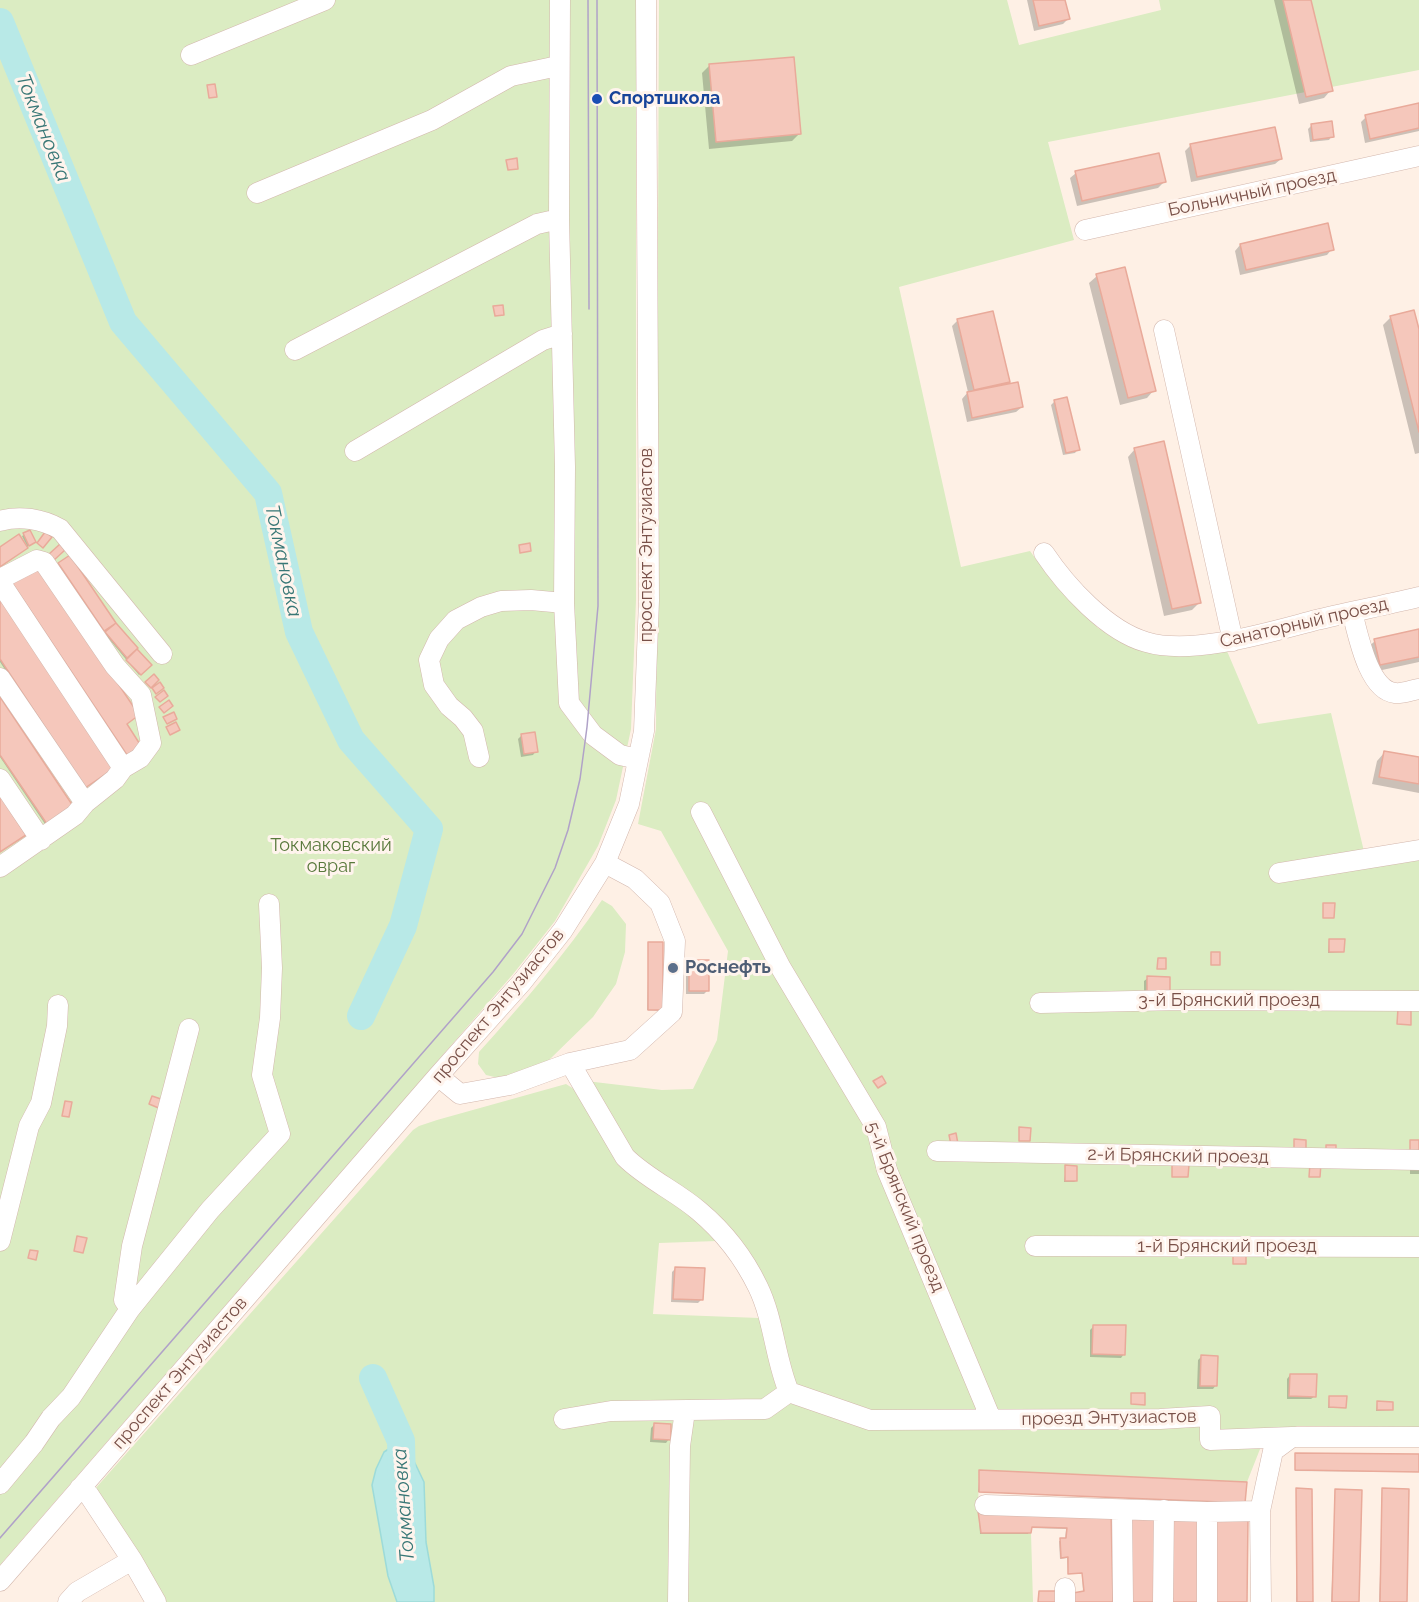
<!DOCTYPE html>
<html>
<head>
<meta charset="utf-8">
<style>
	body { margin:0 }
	canvas { display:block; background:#fef0e5 }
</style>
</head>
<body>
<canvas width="1419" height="1602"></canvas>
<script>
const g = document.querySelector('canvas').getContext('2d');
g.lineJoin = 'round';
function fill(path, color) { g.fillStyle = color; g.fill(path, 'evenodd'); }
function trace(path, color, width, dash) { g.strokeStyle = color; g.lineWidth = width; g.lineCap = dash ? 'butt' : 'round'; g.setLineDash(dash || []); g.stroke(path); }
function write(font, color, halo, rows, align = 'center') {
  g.font = font + ' Raleway,sans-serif'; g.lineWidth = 6; g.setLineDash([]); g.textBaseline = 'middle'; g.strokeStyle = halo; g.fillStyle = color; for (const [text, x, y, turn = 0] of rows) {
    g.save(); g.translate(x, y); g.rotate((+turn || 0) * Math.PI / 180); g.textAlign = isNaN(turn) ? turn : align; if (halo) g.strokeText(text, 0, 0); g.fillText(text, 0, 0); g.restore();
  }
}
fill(new Path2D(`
	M0,0H636V600L631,729L616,800L598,846L555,921L514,973L0,1565Z
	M659,0H1007L1019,45L1161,10L1159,0H1419V70L1048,142L1074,240L899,287L961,567L1030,551L1046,573L1098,628L1142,650L1178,656L1227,651L1258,724L1331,713L1367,864L1419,856V1427L1297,1426L1262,1444L1247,1482L979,1471L978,1510L981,1533H1031L1033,1602H164L94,1490L413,1130L419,1126L437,1120L566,1084L580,1093L586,1081L662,1090L693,1089L717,1040L728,951L661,831L638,824L656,729ZM717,1241L753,1287L759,1318L653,1314L659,1243Z
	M602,900L612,906L626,924L625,952L616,984L593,1017L548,1061L512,1076L499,1078L486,1075L478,1064L479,1052C523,1003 565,955 602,900Z`), '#dbecc2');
const water = new Path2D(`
	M401,1441L410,1444L413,1459L424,1482L426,1542L434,1587V1602H397L388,1576L372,1485L376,1469L384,1452Z`);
fill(water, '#b8e9e7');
trace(water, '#9ddbd9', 1.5);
fill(new Path2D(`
	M1027,0H1064L1068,19L1063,24L1034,31Z
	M1274,0H1310L1331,90L1324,98L1299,104Z
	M710,65L799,134L792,141L709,149L702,73Z
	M1419,105V131L1365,143L1361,122L1366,117Z
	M1311,126L1332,136L1329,140L1310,142L1308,129Z
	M1190,146L1281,159L1275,164L1191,182L1185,151Z
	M1076,173L1164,182L1158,188L1077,206L1070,178Z
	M1326,225L1332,249L1327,255L1240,275L1235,251L1240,245Z
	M1097,276L1154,390L1147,398L1120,405L1089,283Z
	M1391,317L1419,336V453L1415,454L1383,325Z
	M958,320L1008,381L1003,386L1022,407L1016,412L967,422L962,399L968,392L952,326Z
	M1066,399L1078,449L1075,453L1063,455L1051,405L1054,402Z
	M1135,449L1200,602L1192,610L1164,616L1128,457Z
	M29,532L33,543L0,566V548L25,547L27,546L22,536Z
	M69,557L114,623L150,665L139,675L105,634L114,624L102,631L58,566Z
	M12,585L125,724L127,758Z
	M0,602L83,788L0,662Z
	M1419,631V662L1373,672L1367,648L1375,641Z
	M0,700L71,805L45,824L0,757Z
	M522,735L536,751L533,755L521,757L518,739Z
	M1384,753L1419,759V793L1372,784L1377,761Z
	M1329,940L1343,952L1328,953Z
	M649,944L660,1011L647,1010Z
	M689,961L707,991L704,994H686V965Z
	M1148,978L1165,995L1144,994V981Z
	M1419,1165V1174H1410V1166Z
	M1066,1167L1076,1181L1074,1182H1064Z
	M675,1269L702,1299L698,1303L671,1302L672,1272Z
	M1094,1326L1124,1354L1121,1358L1090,1357V1330Z
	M1201,1357L1216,1385L1213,1389H1197L1198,1360Z
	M1290,1375L1315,1396L1311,1399H1287V1379Z
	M1329,1397L1345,1407L1328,1408Z
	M1377,1403L1392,1410L1376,1411Z
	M655,1424L669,1439L666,1443L650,1442L651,1428Z
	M1296,1454L1419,1456V1472L1295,1471Z
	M980,1472L1243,1503L978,1492Z
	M1297,1490L1311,1602H1296Z
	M1336,1490L1358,1602H1331Z
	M1383,1490L1406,1602H1379Z
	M979,1512L1109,1514L1112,1602L1083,1592L1082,1574H1068L1067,1558L1060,1559L1059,1541L1065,1540L1066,1529L1031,1528L1028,1534H980Z`), '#0003');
trace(new Path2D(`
	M0,22L123,322L268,493L299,632L351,740L429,829L403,926L361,1016
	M373,1378L401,1441L402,1481`), '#b8e9e7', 28);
const building = new Path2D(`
	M1033,0H1065L1070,19L1039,26Z
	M1283,0H1311L1333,91L1306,97Z
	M794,57L801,134L716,142L709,64Z
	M215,84L217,97L209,98L207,85Z
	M1419,103V128L1370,139L1365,115Z
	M1332,121L1334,137L1313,140L1311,124Z
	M1275,127L1282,159L1197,177L1190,144Z
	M1159,153L1166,182L1082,201L1075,171Z
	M517,158L518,169L508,170L506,160Z
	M1328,223L1334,250L1246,270L1240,244Z
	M1125,267L1156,391L1128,398L1096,274Z
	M503,305L504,315L495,316L493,306Z
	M1414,310L1419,329V432L1390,316Z
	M993,311L1010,382L974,390L957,319Z
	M1018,382L1023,407L972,418L967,392Z
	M1067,397L1080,450L1066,453L1054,400Z
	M1164,441L1201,603L1172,609L1134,448Z
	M30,530L36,542L29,546L23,533Z
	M45,532L52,537L43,548L37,543Z
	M19,534L28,548L0,567V547Z
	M530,543L531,551L520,553L519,545Z
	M60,544L65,550L53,561L48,555Z
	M70,555L116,623L104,631L58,563Z
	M39,565L139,715L127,724L143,749L129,758L12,583Z
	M0,599L113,769L85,788L0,659Z
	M116,623L138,648L127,658L105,632Z
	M1419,629V657L1380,665L1374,639Z
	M137,649L152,665L141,675L126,660Z
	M154,674L159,680L151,688L145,682Z
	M160,682L164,688L156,694L152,688Z
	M164,690L168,696L160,702L155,697Z
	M0,697L73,806L47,824L0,755Z
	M169,700L173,706L164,713L159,707Z
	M174,712L177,719L167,724L163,717Z
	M176,722L180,730L170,735L166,727Z
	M535,732L538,752L524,754L521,734Z
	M1384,751L1419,757V784L1379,777Z
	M0,795L26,835L0,852Z
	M1323,903H1335L1334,918H1323Z
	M1329,939H1345L1344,952H1329Z
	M648,942H663V1010H648Z
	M1211,952H1220V965H1211Z
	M1158,958H1166V969H1157Z
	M689,960H709V991H689Z
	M1147,976L1170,977V992L1147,991Z
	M1398,1008L1411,1009V1025L1397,1024Z
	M882,1076L886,1083L878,1088L873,1081Z
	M152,1096L164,1100L161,1109L149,1104Z
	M65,1101L72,1102L69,1117L62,1116Z
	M1019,1127L1031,1128L1030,1141H1019Z
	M956,1133L958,1144L951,1145L949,1135Z
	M1294,1139L1306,1140V1149H1294Z
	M1410,1140H1419V1152H1410Z
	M1326,1145H1336V1153H1326Z
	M1310,1163H1321L1320,1177H1309Z
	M1065,1165L1077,1166V1181H1065Z
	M1172,1165H1189L1188,1177H1172Z
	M77,1236L87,1238L83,1253L74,1251Z
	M30,1250L38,1251L36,1260L28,1258Z
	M1233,1254H1246V1264H1233Z
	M675,1267L705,1268L703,1300L673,1299Z
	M1093,1325H1126L1125,1355L1092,1354Z
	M1201,1355L1218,1356L1217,1386H1200Z
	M1290,1374H1317L1316,1397L1289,1396Z
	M1131,1393H1145V1405L1131,1404Z
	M1329,1396H1347L1346,1408L1329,1407Z
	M1377,1401L1393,1402V1410H1377Z
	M654,1423L671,1424V1440L653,1439Z
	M1295,1453L1419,1454V1472L1295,1470Z
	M979,1470L1247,1482L1245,1503L979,1492Z
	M1296,1488L1312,1489L1313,1602H1297Z
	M1382,1488L1409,1489L1407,1602H1380Z
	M1335,1489L1362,1490L1359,1602H1332Z
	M978,1511L1111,1512L1113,1602H1073V1593L1084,1591L1082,1573L1068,1574V1557L1061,1558L1060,1538H1066L1067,1528L1032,1527L1031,1533H981Z
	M1128,1514H1156L1157,1602H1129Z
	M1171,1518H1199V1602H1171Z
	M1214,1518H1248L1247,1602H1213Z
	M1039,1591H1058V1602H1038Z`);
fill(building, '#f5c7bb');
trace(building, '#e9aa9a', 1.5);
const minor = new Path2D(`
	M191,55L325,0
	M257,193L432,120L511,76L558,66
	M1085,230L1419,156
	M1164,330L1233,641
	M295,350L537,224L559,219
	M355,451L543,340L562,334
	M0,521C20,515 42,519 60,529L162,654
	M1044,553C1066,586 1107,631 1146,642C1192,656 1270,632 1316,620C1351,612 1385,605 1419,597
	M0,579L37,560L44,562L115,666L141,695L151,743L140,758L123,768L115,779L85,803L75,815L0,867
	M0,582L123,768
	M564,603L569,703L593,735L620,755L638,759
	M1352,612C1358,634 1368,690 1395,693C1402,694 1412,690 1419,689
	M0,678L85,803
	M479,757L473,731L463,718L449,706L434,685L429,660L439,639L456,620L481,607L501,601L531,600L564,603L565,467L559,219L560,0
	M0,779L41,840
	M701,812L781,968L876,1127L887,1170L991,1419
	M1279,873L1419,850
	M1040,1003L1181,1000L1419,1001
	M570,1063L625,1157C647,1179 676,1191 699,1211C724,1232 744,1258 758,1287C774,1320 775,1359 789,1392L870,1420L1160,1419L1210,1416V1440L1292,1437H1419
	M438,1076L460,1094L510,1085L570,1063L630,1050L672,1012L675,941L660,903L635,879L605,863
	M937,1151L1419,1160
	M0,1241L29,1126L41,1103L57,1026L58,1005
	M1035,1246L1419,1247
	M130,1309L124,1300L132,1246L189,1029
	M564,1419L611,1411L765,1409L789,1392
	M0,1484L34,1443L51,1418L71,1397L130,1309L210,1210L280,1134L262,1075L270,1018L272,968L269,904
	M80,1488L89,1495L132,1560L156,1602
	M985,1505L1207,1512L1260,1511
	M1122,1510L1123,1602
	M0,1581L438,1076L522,982L563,930L605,863L629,804L644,731L649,600L646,0
	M68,1602L77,1592L132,1560
	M678,1602L680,1446L685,1411
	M1065,1602V1588
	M1163,1602L1164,1510
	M1207,1602V1512
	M1261,1602L1260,1511L1273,1451L1292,1437`);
trace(minor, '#d3b7ad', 21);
trace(minor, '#fff', 20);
trace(new Path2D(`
	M588,0L589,309
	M0,1538L493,972L522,934L555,868L568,830L580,779L587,727L598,606L597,0`), '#b0a2c8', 1.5);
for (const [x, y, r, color] of [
	[597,99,6,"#1a4fb4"],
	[673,968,6,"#5c6f8a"]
]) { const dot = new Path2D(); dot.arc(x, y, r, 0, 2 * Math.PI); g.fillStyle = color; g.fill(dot); trace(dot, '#fff4ed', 2); }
write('bold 18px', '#164399', '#fff4ed', [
	["Спортшкола",609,99]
], 'left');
write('18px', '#795048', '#fff4ed', [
	["Больничный проезд",1252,193,-12],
	["проспект Энтузиастов",647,545,-90],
	["Санаторный проезд",1304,623,-13],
	["3-й Брянский проезд",1229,1001],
	["проспект Энтузиастов",498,1006,-50],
	["2-й Брянский проезд",1178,1156,1],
	["5-й Брянский проезд",905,1207,68],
	["1-й Брянский проезд",1227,1247],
	["проспект Энтузиастов",180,1373,-49],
	["проезд Энтузиастов",1109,1418,-1]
]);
write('18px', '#59793c', '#fff4ed', [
	["Токмаковский",331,846],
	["овраг",331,867]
]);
write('bold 18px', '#4e5e75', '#fff4ed', [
	["Роснефть",685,968]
], 'left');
write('italic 20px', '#387776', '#fff4ed', [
	["Токмановка",43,128,68],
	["Токмановка",283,561,78],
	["Токмановка",404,1505,-94]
]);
</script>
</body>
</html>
